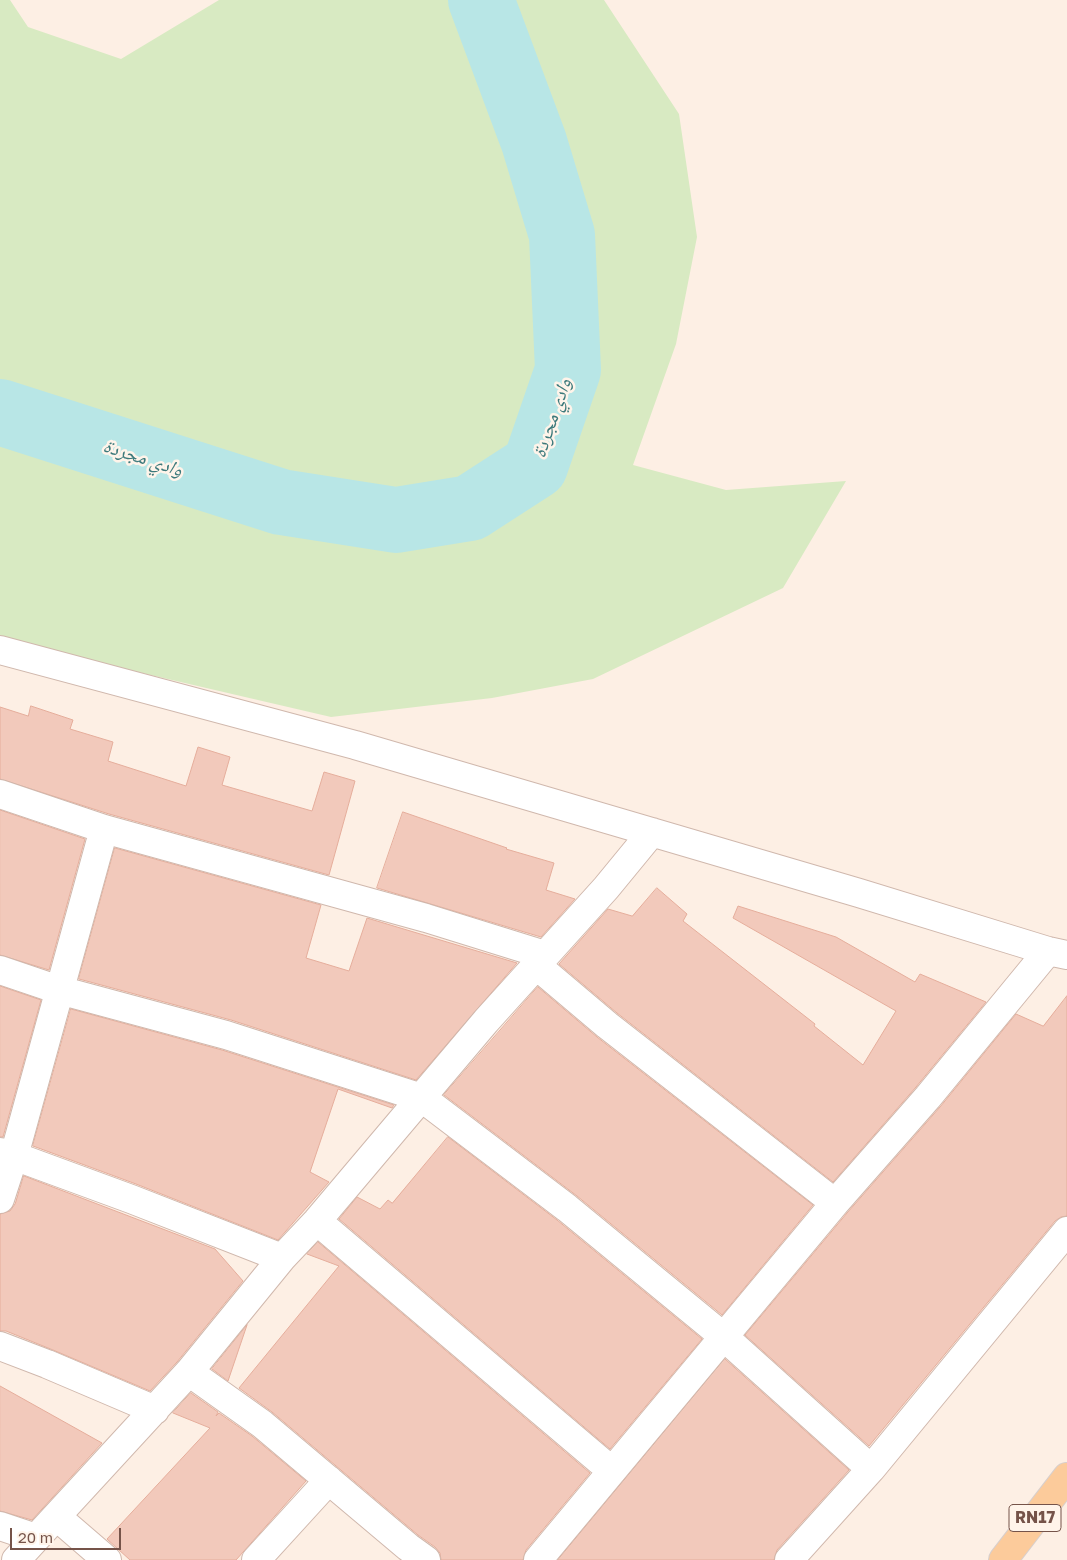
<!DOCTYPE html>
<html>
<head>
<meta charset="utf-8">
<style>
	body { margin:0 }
	#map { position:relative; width:1067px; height:1560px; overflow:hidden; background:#fdefe4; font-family:"Golos Text",sans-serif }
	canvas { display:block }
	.scale { position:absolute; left:10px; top:1528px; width:111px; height:22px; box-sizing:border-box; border:2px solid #755349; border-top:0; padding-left:6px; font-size:15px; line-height:18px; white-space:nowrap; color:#755349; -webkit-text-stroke:4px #fff4ea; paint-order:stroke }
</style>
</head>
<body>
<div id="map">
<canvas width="1067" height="1560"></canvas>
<div class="scale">20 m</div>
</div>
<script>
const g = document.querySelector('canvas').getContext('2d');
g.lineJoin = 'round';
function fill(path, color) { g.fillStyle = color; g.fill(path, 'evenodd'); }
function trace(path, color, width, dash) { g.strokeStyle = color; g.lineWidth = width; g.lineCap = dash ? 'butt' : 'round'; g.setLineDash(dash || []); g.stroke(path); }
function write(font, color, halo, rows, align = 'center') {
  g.font = font + ' "Golos Text","Noto Naskh Arabic",sans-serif'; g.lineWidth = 5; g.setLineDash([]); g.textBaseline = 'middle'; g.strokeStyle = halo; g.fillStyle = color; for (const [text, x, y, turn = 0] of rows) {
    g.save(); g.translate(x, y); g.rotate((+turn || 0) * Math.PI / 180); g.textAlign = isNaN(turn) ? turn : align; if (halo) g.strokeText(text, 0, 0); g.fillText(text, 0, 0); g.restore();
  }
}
fill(new Path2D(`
	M0,0H10L28,27L121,59L219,0H604L679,114L697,237L676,344L633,465L726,490L846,481L783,588L593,679L492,698L331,717L0,640Z`), '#d8eac2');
trace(new Path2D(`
	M0,412L281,502L396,520L470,508L535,466L568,370L562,235L534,142L481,0`), '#b8e6e6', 66);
const building = new Path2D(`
	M31,706L73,720L70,729L113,742L108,761L186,786L198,747L230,757L222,785L312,811L324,772L355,781L329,875L109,814L0,779V707L28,716Z
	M0,810L85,839L49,970L0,955Z
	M403,812L507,848L506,849L554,863L546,890L575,899L541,937L377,888Z
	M115,848L321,905L306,958L349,971L367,918L517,963L416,1080L231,1020L79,979Z
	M657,888L687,914L683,921L815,1024L814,1026L863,1065L896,1011L733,918L738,906L836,937L915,982L920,974L986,1002L916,1087L833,1182L617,1013L559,964L608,909L632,916Z
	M0,986L41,1000L3,1137H0Z
	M538,987L597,1037L813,1205L722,1315L577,1196L444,1095Z
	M1067,996V1216L1061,1217L1055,1221L869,1446L745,1335L847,1213L940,1107L1016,1014L1043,1026Z
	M71,1009L222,1050L394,1105L392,1108L338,1089L310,1172L329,1182L278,1240L136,1184L33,1146Z
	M448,1137L557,1220L702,1339L610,1449L339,1219L357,1197L380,1209L388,1200L392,1203Z
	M24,1176L215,1249L243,1281L177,1362L150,1391L53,1350L6,1331H0V1214L10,1211L15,1204Z
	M318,1242L590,1473L526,1550L523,1560H441L440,1553L435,1547L418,1535L272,1412L239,1388L339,1266L307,1254Z
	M247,1325L228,1381L212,1369Z
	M725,1359L849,1470L777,1550L774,1560H558Z
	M0,1386L102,1443L32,1520L0,1511Z
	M191,1393L218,1412L216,1416L219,1413L252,1436L306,1481L236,1560H130L107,1539L210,1428L173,1413Z`);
fill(building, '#f2c9bb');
trace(building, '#e5ad9b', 1);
const minor = new Path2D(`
	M0,650L355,745L859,893L1048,951L1067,955
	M0,794L104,829L426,918L545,955
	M536,965L607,1025L835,1203
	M0,970L59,990L226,1035L422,1098L567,1208L724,1337L871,1469
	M0,1152L14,1156L131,1199L282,1258
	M0,1199L14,1156L104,829
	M317,1221L612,1471
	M0,1346L47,1364L155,1410
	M189,1372L262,1424L408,1547L426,1560
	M57,1517L107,1560
	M0,1526L36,1538
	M16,1560L189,1372L282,1258L317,1221L486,1021L606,888L652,832
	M256,1560L329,1480
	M538,1560L835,1203L928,1097L1048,951
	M789,1560L871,1469L1067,1231`);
const major = new Path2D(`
	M1003,1560L1067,1477`);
trace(minor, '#d0b8ad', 30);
trace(major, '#d8cfcc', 30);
trace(minor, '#fff', 28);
trace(major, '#fccb9b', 28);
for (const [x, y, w] of [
	[1035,1518,52]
]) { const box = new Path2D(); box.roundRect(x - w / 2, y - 13.5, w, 27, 4); g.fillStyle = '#fff4ea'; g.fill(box); trace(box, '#755349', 1); }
write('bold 16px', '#755349', null, [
	["RN17",1035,1518]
]);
write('italic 19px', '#3c797b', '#fff4ea', [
	["وادي مجردة",552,418,-71],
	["وادي مجردة",143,458,18]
]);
</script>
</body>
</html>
